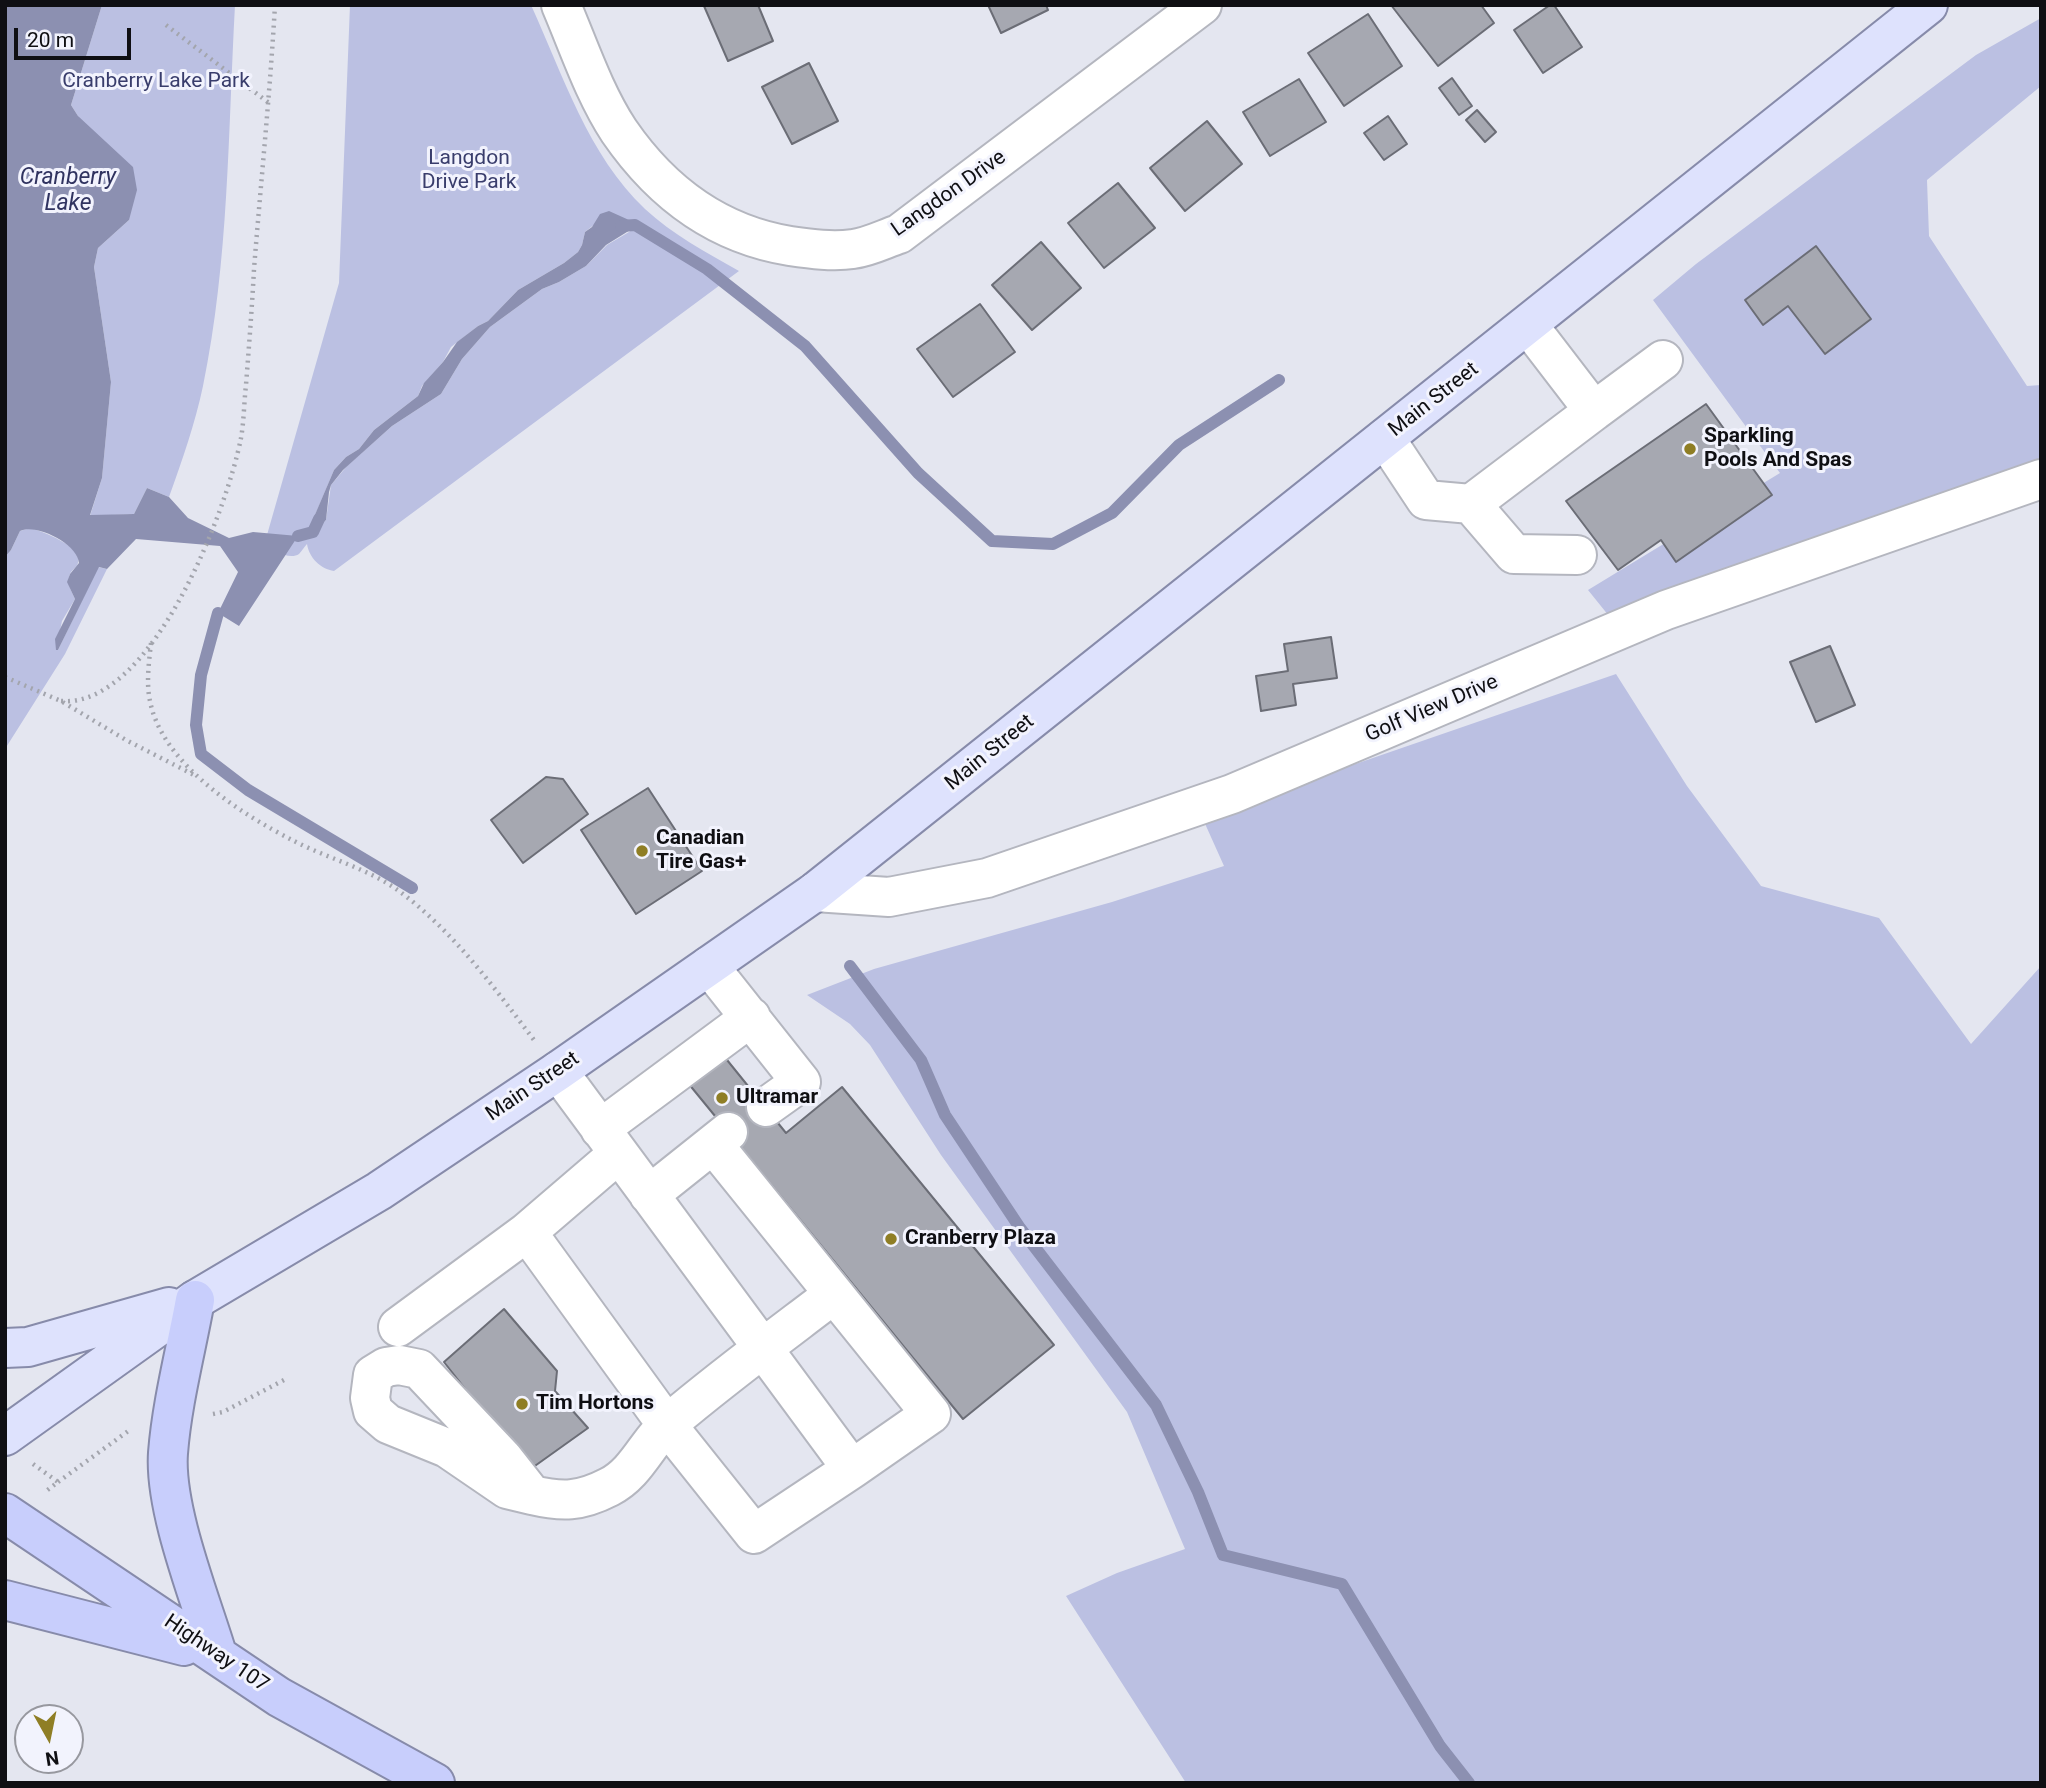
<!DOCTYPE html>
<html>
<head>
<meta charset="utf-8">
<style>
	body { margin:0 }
	#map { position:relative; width:2046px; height:1788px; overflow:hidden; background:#e4e6f0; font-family:Roboto,sans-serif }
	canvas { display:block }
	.frame { position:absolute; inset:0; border:7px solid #0f0f13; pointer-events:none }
	.north { position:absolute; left:14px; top:1704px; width:70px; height:70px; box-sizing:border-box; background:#f2f3fd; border:2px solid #97989f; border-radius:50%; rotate:171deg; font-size:19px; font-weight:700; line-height:28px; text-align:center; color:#0f0f13 }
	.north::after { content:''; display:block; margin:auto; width:24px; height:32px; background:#8f7e25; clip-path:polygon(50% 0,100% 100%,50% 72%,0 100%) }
	.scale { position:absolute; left:14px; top:28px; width:117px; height:32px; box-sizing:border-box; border:4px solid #0f0f13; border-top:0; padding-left:9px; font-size:21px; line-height:24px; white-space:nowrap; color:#0f0f13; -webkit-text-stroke:5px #f2f3fd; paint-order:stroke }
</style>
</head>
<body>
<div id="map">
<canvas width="2046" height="1788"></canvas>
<div class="frame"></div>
<div class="north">N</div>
<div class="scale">20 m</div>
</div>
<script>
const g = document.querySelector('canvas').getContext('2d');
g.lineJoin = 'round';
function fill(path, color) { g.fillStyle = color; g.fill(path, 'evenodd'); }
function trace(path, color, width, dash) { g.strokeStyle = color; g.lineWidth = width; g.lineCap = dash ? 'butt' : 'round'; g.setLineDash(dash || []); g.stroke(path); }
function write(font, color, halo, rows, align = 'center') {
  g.font = font + ' Roboto,sans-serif'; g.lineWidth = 6; g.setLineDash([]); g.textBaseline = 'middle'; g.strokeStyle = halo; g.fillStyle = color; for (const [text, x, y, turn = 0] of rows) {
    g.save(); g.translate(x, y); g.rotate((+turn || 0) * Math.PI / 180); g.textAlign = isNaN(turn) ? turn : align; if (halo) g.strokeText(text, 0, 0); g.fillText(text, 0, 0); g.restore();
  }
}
fill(new Path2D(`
	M102,5H235C228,132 229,261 203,386C195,424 182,461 169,497L147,488L134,514L90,516L102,478L111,382L94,267L98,248L129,220L78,116L71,105Z
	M350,5H531C563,75 588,155 645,209C673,235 706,252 739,271L334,571C321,569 309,558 307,544C304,547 302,551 299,554C289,561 271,549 265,542L339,283ZM625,219L629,220L634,229L607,245L586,266L559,282L542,289L490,327L462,359L441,394L392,426L347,466L331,485L326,520L313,532V520L334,470L346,457L359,449L374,430L418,396L422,386L443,362L451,347L478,326L488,321L518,290L564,263L578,252L582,245L585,232L595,224Z
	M2041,18V86L1927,180L1929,236L2027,386L2041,385V467L1613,621L1588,590L1780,473L1653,300L1696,264L1976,55Z
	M30,528C42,531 84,547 78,563C77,567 73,569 71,572C65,582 71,589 75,599L62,621L56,650H58L98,567L107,569L65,654L5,749V557L11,550L20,531Z
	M1616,674L1687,786L1761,886L1879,918L1971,1044L2041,966V1783H1186L1066,1596L1117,1573L1185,1549L1127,1412L941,1155L870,1045L850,1024L807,995L874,969L1112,902L1224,866L1202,817Z`), '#bbc0e2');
fill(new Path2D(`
	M5,5H102L71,105L78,116L133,167L137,190L129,220L98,248L94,267L111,382L102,478L90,515L134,514L147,488L169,497L188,518L229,538L253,532L298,536L239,626L218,613L238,572L220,546L136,539L107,569L99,567L58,650H56L55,639L75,599L67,582L70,574L79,563C78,544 36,523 20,531L11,550L5,557Z
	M609,211L629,220L635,227L606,245L586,266L559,282L542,289L490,327L462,359L441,394L392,426L343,470L331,485L329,492L326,520L313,532L314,517L334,470L346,457L359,449L374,430L418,396L424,383L443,362L457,342L478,326L488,321L518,290L564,263L578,252L582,245L585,232L592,227L600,214Z`), '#8c90b1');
trace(new Path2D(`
	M621,226L635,225L707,269L805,346L918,473L992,541L1053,544L1112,513L1179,445L1279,380
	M298,536L313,532L319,519
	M218,613L201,675L196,725L201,754L248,790L412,888
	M850,966L921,1060L945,1115L1020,1228L1156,1405L1198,1492L1223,1555L1342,1584L1440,1746L1469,1783`), '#8c90b1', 12);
const building = new Path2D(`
	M758,5L773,41L728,61L704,6Z
	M988,5H1046L1048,10L1001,33Z
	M1391,5H1481L1494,23L1438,66Z
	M1550,5H1554L1582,47L1543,73L1514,30Z
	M1368,14L1402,66L1344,106L1308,53Z
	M809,63L838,121L792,144L762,87Z
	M1452,78L1472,106L1459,115L1439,88Z
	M1299,79L1326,122L1270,156L1243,112Z
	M1477,110L1496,132L1485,142L1466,120Z
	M1388,116L1407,144L1384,160L1364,133Z
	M1207,121L1242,164L1185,211L1150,168Z
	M1118,183L1155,228L1104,268L1068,223Z
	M1041,242L1081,288L1032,330L992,285Z
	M1816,246L1871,319L1825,354L1788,306L1763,325L1745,300Z
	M980,304L1015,352L953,397L917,349Z
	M1706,404L1772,495L1676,562L1661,540L1618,570L1566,501Z
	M1331,637L1337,678L1293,684L1296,705L1261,711L1256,676L1288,671L1284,644Z
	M1830,646L1855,705L1816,722L1790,662Z
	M546,777L563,779L588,814L523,863L491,820Z
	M648,788L702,871L636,914L581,830Z
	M723,1055L786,1133L842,1087L1054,1345L963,1419L688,1083Z
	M504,1309L557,1371L555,1391L588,1428L525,1473L488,1418L444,1362Z`);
fill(building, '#a6a8b1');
trace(building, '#6b6d76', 2);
const minor = new Path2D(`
	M561,5C579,47 594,93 619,131C661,192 716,234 790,246C811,249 833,252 853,249C869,247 884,239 899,234L1202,5
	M1594,411L1663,360
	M1385,438L1426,500L1471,504L1594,411L1528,325
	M1471,504L1514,554L1577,555
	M815,892L889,897L987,878L1232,794L1666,610L2041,479
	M709,966L801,1082L766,1107
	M600,1129L751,1017
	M713,1144L931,1414L852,1469
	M649,1195L728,1132
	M527,1232L618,1154
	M398,1327L527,1232L667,1425L754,1534L852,1469L558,1071
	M399,1365L419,1369L503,1458L532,1495L507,1489L447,1448L388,1424L373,1411L370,1398L373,1375L386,1367Z
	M532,1495C562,1502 580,1502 609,1487C637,1473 647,1442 670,1422C723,1377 779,1336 834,1294`);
const major = new Path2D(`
	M5,1348L28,1347L169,1307
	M5,1436L195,1300L379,1191L558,1071L815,892L1928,5`);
const highway = new Path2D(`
	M195,1300C186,1350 172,1402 168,1453C164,1509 200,1598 217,1654
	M5,1513L279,1697L435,1783
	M5,1600L184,1646`);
trace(minor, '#b4b6bf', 42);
trace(major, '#878baa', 42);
trace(highway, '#878baa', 42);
trace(new Path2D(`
	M166,25L269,103
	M151,643C149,662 146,683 150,701C162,764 241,814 294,841C329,859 367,868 399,891C453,931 493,986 534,1040
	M5,677L61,701L126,740L196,776
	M61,701C152,708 227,510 241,438C244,421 244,402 246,385C249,346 252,308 254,269C261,181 270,93 275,5
	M213,1414L223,1412L284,1380
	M33,1464L58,1482L45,1492
	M58,1482L131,1429`), '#a3a5ad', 4.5, [2, 5]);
trace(minor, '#fff', 38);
trace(major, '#dee2fd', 38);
trace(highway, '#c8cefc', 38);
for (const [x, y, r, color] of [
	[1690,449,7,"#8f7e25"],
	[642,851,7,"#8f7e25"],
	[722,1098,7,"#8f7e25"],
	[891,1239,7,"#8f7e25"],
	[522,1404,7,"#8f7e25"]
]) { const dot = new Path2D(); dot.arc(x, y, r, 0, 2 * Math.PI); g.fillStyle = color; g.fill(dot); trace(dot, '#f2f3fd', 2.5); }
write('21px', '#393d6c', '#f2f3fd', [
	["Cranberry Lake Park",156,82],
	["Langdon",469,159],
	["Drive Park",469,183]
]);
write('21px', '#0f0f13', '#f2f3fd', [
	["Langdon Drive",949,194,-35],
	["Main Street",1434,400,-38],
	["Golf View Drive",1432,709,-23],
	["Main Street",990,753,-39],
	["Main Street",533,1087,-34],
	["Highway 107",216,1654,34]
]);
write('bold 21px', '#0f0f13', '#f2f3fd', [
	["Sparkling",1704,437],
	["Pools And Spas",1704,461],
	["Canadian",656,839],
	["Tire Gas+",656,863],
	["Ultramar",736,1098],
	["Cranberry Plaza",905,1239],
	["Tim Hortons",536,1404]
], 'left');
write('italic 23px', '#303360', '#f2f3fd', [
	["Cranberry",68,178],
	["Lake",68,204]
]);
</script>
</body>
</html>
